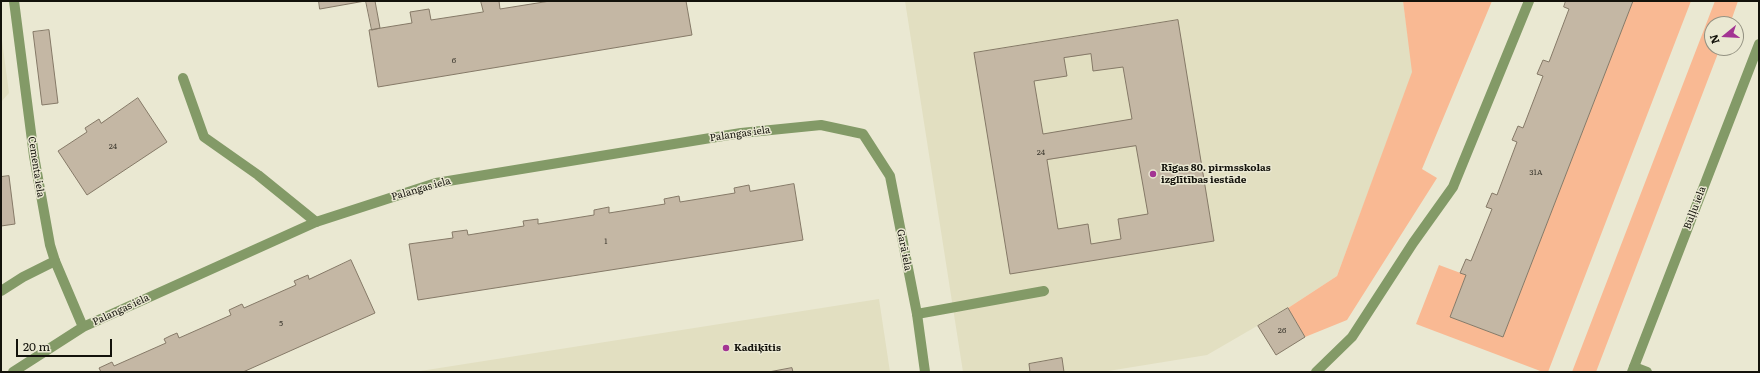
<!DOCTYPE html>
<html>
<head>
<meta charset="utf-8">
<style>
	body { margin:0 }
	#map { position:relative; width:1760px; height:373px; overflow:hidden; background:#eae8d2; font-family:Literata,serif }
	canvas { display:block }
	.frame { position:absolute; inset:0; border:2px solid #13120b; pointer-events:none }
	.north { position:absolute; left:1704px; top:16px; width:40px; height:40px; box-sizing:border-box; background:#eae8d2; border:1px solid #949282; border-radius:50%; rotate:252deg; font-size:11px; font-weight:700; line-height:16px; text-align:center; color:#13120b }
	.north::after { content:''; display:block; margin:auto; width:14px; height:18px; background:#a33493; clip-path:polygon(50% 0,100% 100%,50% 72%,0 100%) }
	.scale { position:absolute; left:16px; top:339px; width:96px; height:18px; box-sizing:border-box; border:2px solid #13120b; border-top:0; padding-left:5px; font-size:12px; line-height:14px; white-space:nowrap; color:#13120b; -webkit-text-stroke:3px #eae8d2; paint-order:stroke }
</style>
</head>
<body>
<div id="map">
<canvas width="1760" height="373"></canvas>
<div class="frame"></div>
<div class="north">N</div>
<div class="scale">20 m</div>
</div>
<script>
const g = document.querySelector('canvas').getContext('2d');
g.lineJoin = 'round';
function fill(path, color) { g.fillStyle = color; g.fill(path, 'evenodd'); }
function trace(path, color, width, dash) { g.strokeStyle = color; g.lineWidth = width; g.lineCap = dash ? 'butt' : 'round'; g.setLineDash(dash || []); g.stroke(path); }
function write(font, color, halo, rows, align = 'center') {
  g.font = font + ' Literata,serif'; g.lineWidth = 3; g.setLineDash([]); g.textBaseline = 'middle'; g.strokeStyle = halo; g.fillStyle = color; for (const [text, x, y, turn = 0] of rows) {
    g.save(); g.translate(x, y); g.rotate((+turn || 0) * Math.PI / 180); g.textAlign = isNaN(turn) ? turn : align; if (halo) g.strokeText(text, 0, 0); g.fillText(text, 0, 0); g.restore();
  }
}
fill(new Path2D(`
	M905,1H1403L1413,72L1337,276L1288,308L1207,355L1102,372H963Z
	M1,33L9,93L1,102Z
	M879,299L890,372H414Z`), '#e2dfc1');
fill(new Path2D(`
	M1403,1H1492L1422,169L1437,178L1347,320L1305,337L1288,308L1337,276L1412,72Z
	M1633,1H1691L1548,372H1543L1416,324L1439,265L1466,275L1450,317L1503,337Z
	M1715,1H1738L1730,24H1712V48H1720L1596,372H1572Z`), '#f9b993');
const building = new Path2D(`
	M319,1H365L320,9Z
	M366,1H375L380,28L372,30Z
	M481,1H499L500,9L550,1H686L692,35L378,87L369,30L412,23L410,12L429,9L431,20L483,12Z
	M1566,1H1633L1503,337L1450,317L1466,275L1460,273L1466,259L1471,261L1492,209L1486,207L1492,193L1497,195L1517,142L1512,140L1518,126L1523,128L1543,76L1537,74L1543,60L1549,62L1569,9L1564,7Z
	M1178,20L1214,241L1010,274L974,53ZM1091,54L1093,71L1123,67L1132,119L1043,134L1034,81L1067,76L1064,58ZM1136,146L1148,214L1118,219L1121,239L1091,244L1088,224L1058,229L1047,160Z
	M49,30L58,103L42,105L33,32Z
	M138,98L167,142L87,195L58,151L87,132L85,128L99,119L101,123Z
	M9,176L15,224L1,226V177Z
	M794,184L803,240L418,300L409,244L453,238L452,232L467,230L468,235L524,226L523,221L538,219V224L594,215V210L609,207V213L665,204L664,199L679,196L680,202L735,193L734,188L749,185L750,191Z
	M351,260L375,313L243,372H101L99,368L112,362L114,366L166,343L164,339L170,336L177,333L179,338L231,315L229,310L242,304L244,308L296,285L294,281L308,275L309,279Z
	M1288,308L1305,337L1276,355L1258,326Z
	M1062,358L1064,372H1030L1029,364Z
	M792,368L793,372H769Z`);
fill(building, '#c4b7a4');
trace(building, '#857967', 1);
trace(new Path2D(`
	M183,78L204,137L258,175L316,222
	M1,291L23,277L55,261
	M917,314L1044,291
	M1316,372L1352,337L1413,243L1453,187L1529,1`), '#839a67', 10);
trace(new Path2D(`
	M14,1L34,156L50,245L55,261L83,327
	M1634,367L1647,372
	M13,372L83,327L316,222L436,183L741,133L821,125L863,134L890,176L917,314L925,372`), '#839a67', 10);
trace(new Path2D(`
	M1632,372L1759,44`), '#839a67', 10);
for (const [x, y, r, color] of [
	[1153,174,4,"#a33493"],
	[726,348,4,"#a33493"]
]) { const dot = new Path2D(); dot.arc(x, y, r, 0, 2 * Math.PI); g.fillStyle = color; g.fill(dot); trace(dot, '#eae8d2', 1.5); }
write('8px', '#3f3b31', null, [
	["6",454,61],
	["24",113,147],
	["24",1041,153],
	["31A",1536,173],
	["1",606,242],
	["5",281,324],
	["26",1282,331]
]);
write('10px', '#13120b', '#eae8d2', [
	["Palangas iela",740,134,-8],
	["Cementa iela",36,167,81],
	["Palangas iela",421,189,-16],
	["Buļļu iela",1695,208,-69],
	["Garā iela",904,250,79],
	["Palangas iela",121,310,-25]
]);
write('bold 10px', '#13120b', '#eae8d2', [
	["Rīgas 80. pirmsskolas",1161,168],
	["izglītības iestāde",1161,180],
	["Kadiķītis",734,348]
], 'left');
</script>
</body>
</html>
